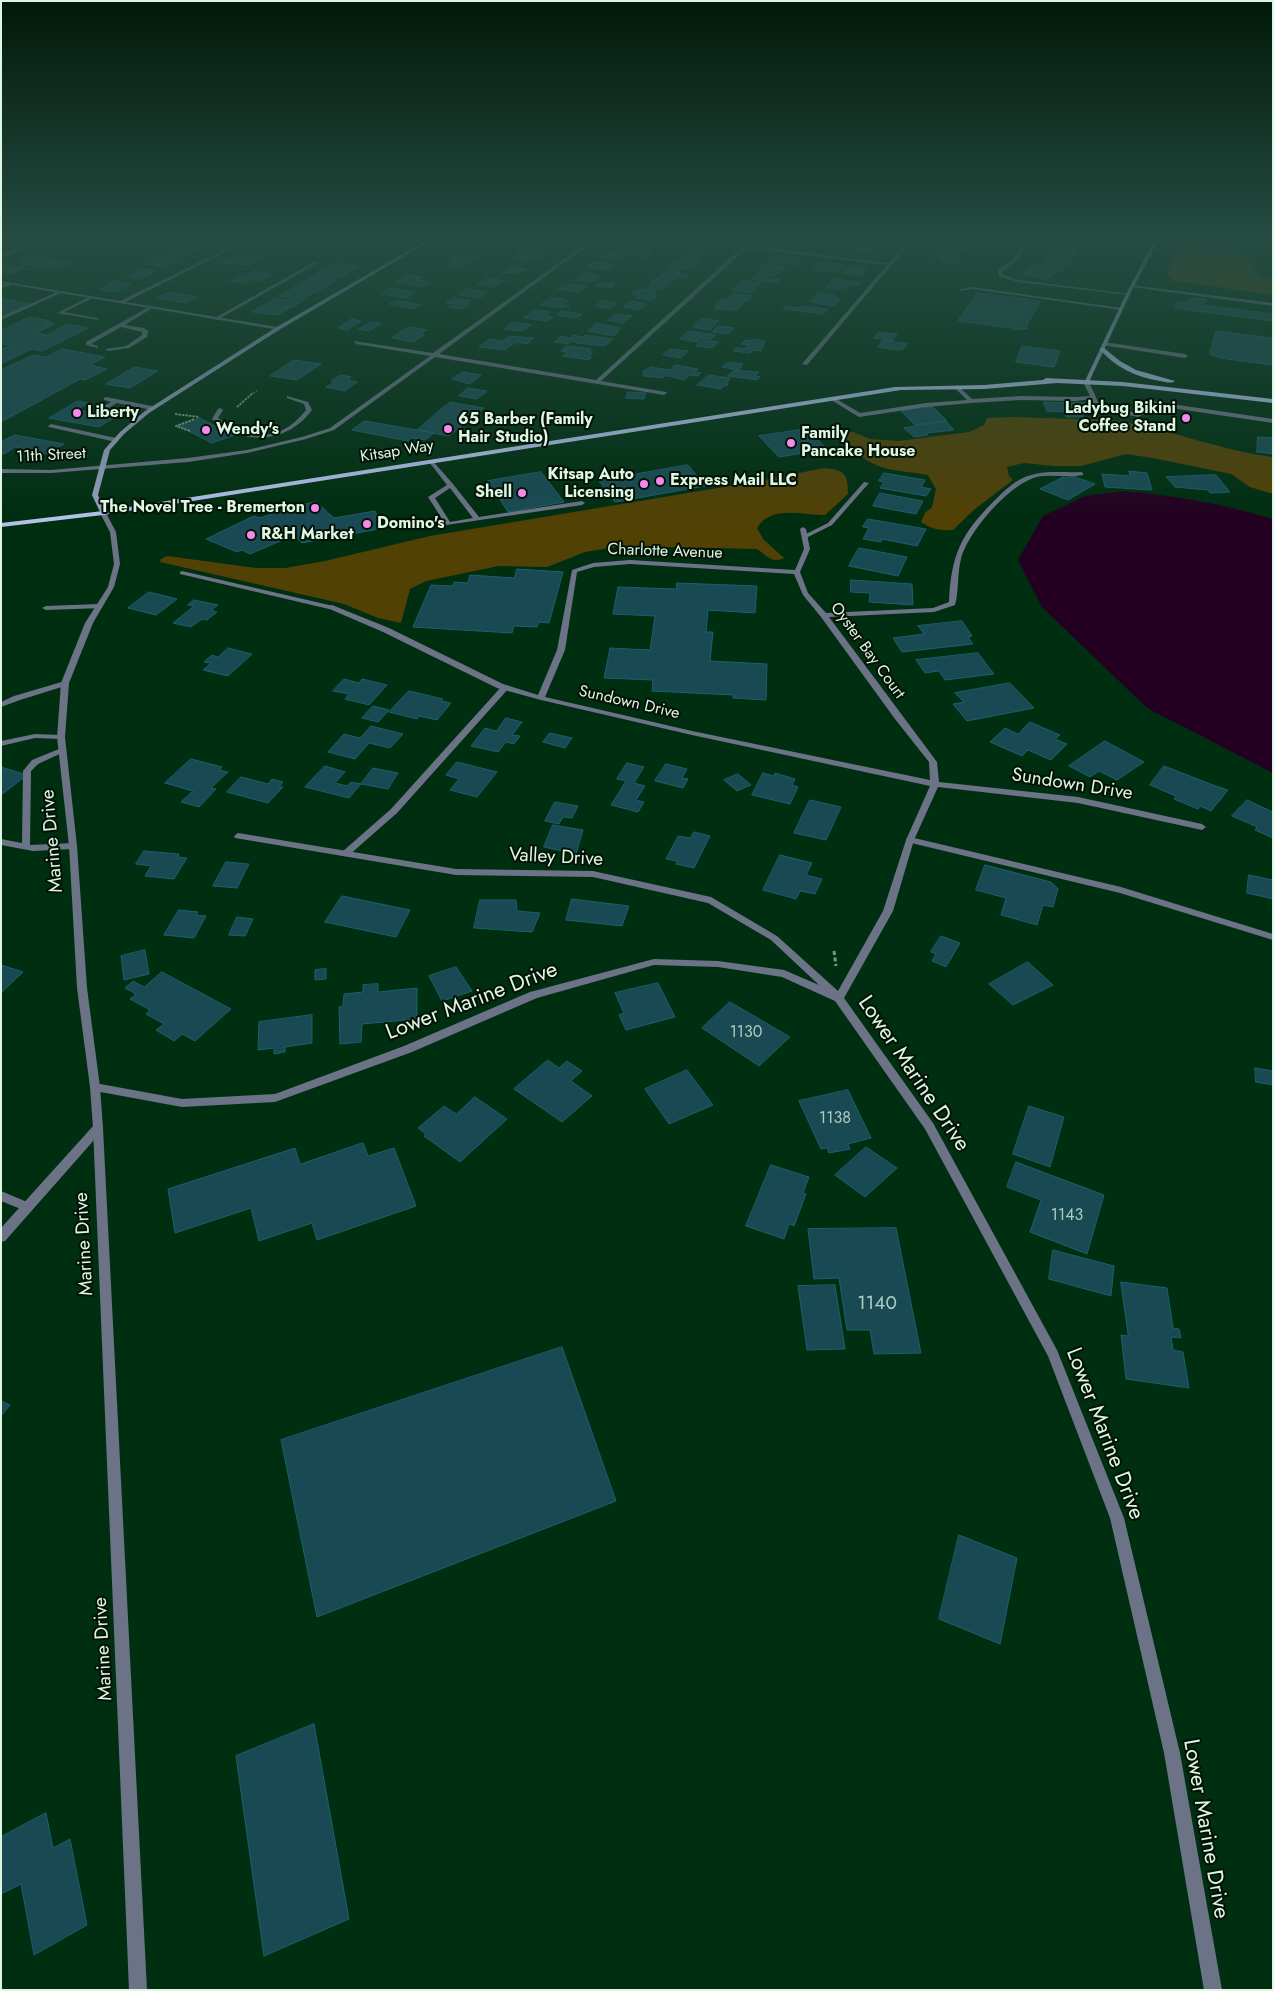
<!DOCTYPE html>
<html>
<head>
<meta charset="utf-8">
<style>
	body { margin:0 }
	#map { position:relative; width:1274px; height:1991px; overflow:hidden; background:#002e11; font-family:Jost,sans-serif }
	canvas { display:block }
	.frame { position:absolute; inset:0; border:2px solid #def6e2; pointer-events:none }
</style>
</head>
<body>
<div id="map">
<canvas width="1274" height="1991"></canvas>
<div class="frame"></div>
</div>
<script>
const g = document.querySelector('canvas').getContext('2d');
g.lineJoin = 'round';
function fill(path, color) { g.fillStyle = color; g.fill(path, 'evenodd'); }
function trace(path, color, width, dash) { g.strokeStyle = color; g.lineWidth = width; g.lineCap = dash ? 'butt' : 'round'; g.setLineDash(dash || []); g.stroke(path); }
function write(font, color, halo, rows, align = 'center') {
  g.font = font + ' Jost,sans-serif'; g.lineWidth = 4; g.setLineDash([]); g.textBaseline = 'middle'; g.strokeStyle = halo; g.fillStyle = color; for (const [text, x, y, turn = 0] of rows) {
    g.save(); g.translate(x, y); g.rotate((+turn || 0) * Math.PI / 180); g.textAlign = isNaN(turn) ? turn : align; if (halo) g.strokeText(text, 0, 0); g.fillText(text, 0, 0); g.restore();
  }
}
fill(new Path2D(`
	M1189,243C1205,245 1233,245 1246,257C1251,262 1255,271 1259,277L1273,280V295L1174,281L1168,277C1167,264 1175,258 1179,246Z
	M1012,417L1112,420C1167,428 1218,450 1273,457V494L1250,487L1231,474L1153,458L1126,454L1081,466H1054L1024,463L1007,467L1009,476L1013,480L975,509L953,530C941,531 931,529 921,522L925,513L932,507L936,489L928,475C888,468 868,473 843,434L846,432H853L870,439L898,441L969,432L984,425L987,418Z
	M824,468C845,470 848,474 848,494L825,515C803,516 772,504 757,528L763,539L784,558C771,564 767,555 757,549L622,546L585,552L547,567L499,566L426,581L410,589L401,623L378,618L344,604L160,562L161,559L167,556L256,568H285L325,561L430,536L754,482Z`), '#524105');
fill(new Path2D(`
	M1123,491C1174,495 1223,504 1273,519V773L1147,708L1042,607L1018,560L1043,516L1085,496Z`), '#230021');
const building = new Path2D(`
	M58,241H72L82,242L72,247L66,246L59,249L44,247Z
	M543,241H549L563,243L556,247L535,244Z
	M626,241L641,243L638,245L653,249L648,252L617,248Z
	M861,241H874L882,242L880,245L872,247L858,245Z
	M1050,241H1078L1073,245L1079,246L1073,251L1078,252L1063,269L1053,274L1047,279L1022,275L1037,264L1039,265L1050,254L1048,253L1053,248L1049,247L1054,242Z
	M179,245L201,249L186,256L167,254L171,251H168Z
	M947,245L965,247L964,250H967L965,252L938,249L940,246Z
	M856,246L876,248L871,254L851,252Z
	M520,249L549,253L542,258L514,254Z
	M688,250L709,253L698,260L680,257Z
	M633,251L649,253L652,255L648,257L629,255Z
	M611,252L628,254L619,261L599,258Z
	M935,252L962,255L956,264L941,262L943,259L934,258L936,255H933Z
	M240,254L263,257L249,265L222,263Z
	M457,254L477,257L461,267L445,265L456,258L452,257Z
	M773,255L801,259L796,265L767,261Z
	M30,256L73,262L61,268L50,266L46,267L22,264L25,262L18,261Z
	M517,256L532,258L526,262L511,260Z
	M160,257L179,260L165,267L146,264Z
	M677,259L700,262L694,267L689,266L684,270L669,268Z
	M599,262L615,264L607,270H602L587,267L591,263Z
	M820,262L844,265L837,272L813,270Z
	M337,263L360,266L351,272L328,268Z
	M764,264L786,267L780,273L759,270Z
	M3,265L24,268L13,274L1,272V266Z
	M510,266L527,269L519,274L501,272Z
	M849,266L862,267L867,269L861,276L842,273Z
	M142,269L156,271L141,279L126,277Z
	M325,269L348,273L339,278L315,275Z
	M669,270L680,272L678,274L688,275L684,278L676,277L673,280L657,278Z
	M255,271L273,274L260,281L251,279L244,283L230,281Z
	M759,272L775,275L770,279L780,280L777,283L751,279Z
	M584,273L600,276L593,281L587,282L575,280Z
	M408,274L423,277L418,280L431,282L423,287L395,282Z
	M313,276L337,280L328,286L303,282Z
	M488,278L505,281L492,287L478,285Z
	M655,279L671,282L661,290L648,288L655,282H651Z
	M834,279L861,283L859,285H849L841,289L826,288Z
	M115,281L131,284L115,292L100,289Z
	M742,281L760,283L750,293L732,290Z
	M601,282L615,284L611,288L596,286Z
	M301,283L325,287L315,293L291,289Z
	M570,284L587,286L579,292H573L558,289L563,285Z
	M390,288L416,292L406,298L381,294Z
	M467,289L488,292L480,298L458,295Z
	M639,289L656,291L653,293L657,294L654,296L656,297L651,300L636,298L639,295L632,294Z
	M289,291L312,294L303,300L279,296Z
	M169,292L197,297L185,303L157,298Z
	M733,293L753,296L748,301L735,299L734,300L745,302L737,310L714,309L717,307L714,306L722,299H726Z
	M819,293L836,295L834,298L840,299L834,306L810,302Z
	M977,293L1041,301L1026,326L1028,328L1014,330L1012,328L958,321Z
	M552,297L568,300L562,305L570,306L561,308L541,305Z
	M1193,297L1207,300L1202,305L1273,314V321L1175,308L1177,301L1187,303Z
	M1,298L32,304L1,316Z
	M276,298L301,302L291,308L266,304Z
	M454,298L470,301L466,303L469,304L462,309L448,307L452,304L446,303Z
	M396,300L420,305L413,309L389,304Z
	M607,301L617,303L610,309L595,306L600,302Z
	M630,301L647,304L639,310L623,307Z
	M263,305L288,309L277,315L253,312Z
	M786,306L801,308L803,306L828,309L823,314L783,309Z
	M535,310L551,312L545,316L553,317L547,321L524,318Z
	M561,311L581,314L582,315L575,318L557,315Z
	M615,314L632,316L623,323L608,320Z
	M30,317L50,321L46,322L54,324L36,333L47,335L68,324L88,328L42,351L31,349L1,364V350L11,345L1,344V331Z
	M702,318L719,321L710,330L693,327Z
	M352,319L361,321L347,330L338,328Z
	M371,322L381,323L369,331L359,329Z
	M513,322L531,325L522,331L504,329Z
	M597,323L620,328L617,331H619L614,336L588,331Z
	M719,326L734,328L728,334L712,332Z
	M409,327L427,330L420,334L424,335L413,342L392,338Z
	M689,331L716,335L711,339L701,338L698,342L680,339Z
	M1216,331L1273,338V365L1220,358L1210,354Z
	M879,332L897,334L892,341L874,338Z
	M573,335L583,337L585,335L613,339L605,346L576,343L578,342L572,341L568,344L554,342L561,336L570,338Z
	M509,336L534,338L527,344L516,342L505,350L479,347L490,339L508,342L509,341L504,340Z
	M754,339L765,342L761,351L753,350L750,353L733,351L736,347L744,349L748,345L741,344L745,340L752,341Z
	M703,340L718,342L712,348L696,346Z
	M883,340L907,344L903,349L898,350L878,347Z
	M567,346L591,349L588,351L593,352L588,357H592L589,360L563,356L567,352L561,351Z
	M1022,346L1060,351L1054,367L1016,362Z
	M62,349L105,357L90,365L107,369L85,380L80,379L1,422V370L33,355L46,357Z
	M670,349L688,351L681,358L663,355Z
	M294,360L321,364L297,380L270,376Z
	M728,362L743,364L739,370L722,367Z
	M675,365L698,369L695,372L701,373L698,376L690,375L684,380L669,376H664L662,378L644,376L643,375L645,372H642L651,367L670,370Z
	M135,367L158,371L130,388L106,384Z
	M734,370L759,372L755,376L760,377L757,380L728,376Z
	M462,372L481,375L470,384L452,379Z
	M341,375L351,377L347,380L357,382L345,391L326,387L335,382L331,381Z
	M709,375L730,378L726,384H728L726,386H723L721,389L697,385Z
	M468,388L487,391L477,399L459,396Z
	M628,392L646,393L644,399L626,398Z
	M78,401L88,403L77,410L115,417L99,427L49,418Z
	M450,402L484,408L449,436L417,430Z
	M1044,402L1087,403L1089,412H1082L1084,417H1066L1064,412L1047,411Z
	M933,407L947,421L915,425L901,411Z
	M200,418L215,426L219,424L225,427L221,429L235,435L212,443L179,426Z
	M365,421L417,430L434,433L425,440L411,438L408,441L352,430Z
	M946,421L954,430L926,433L928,435L914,437L904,428Z
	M807,429L827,449L779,457L759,436Z
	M15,435L64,444L48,454L15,447L4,454L1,453V442Z
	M1258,437L1273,438V454L1257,452Z
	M688,465L705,486L615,502L599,481Z
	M1129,471L1147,473L1152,490L1105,487L1102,474L1130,476Z
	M541,472L564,502L508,512L488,481Z
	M884,473L925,480L921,487L931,489L926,496L880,488L884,482L879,481Z
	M1216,475L1230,492L1210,493L1208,490L1175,487L1166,477Z
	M1072,476L1095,484L1068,500L1040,489L1063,477L1067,478Z
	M880,493L923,501L916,514L873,506Z
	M316,502L334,518L375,511L384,528L302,543L294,535L250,554L242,550L237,552L206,539L254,516L260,518L272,514L270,512Z
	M868,519L926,529L917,546L882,539L881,542L863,539L869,528L863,527Z
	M859,548L907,557L898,576L849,566Z
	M517,569L563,572L549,623L539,622L537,627L514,626L512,633L413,627L431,585L452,586L454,582L468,583L470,575L514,578Z
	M851,580L912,584L913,605L869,602L870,593L851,592Z
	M677,583L757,586L755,613L708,610L706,632H713L710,661L767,664L766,700L733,698V695L652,691L653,680L604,678L610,648L650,650L655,616L613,614L618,587L676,589Z
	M149,592L177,599L156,615L128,608Z
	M194,600L218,605L211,610L217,612L207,620L202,619L191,627L173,623L194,606L188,605Z
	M962,621L972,636L968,637L973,644L902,652L893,638L924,634L918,626Z
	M228,648L252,654L228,676L203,670L211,663L204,662L212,655L218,657Z
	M978,653L994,674L945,680L939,671L925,673L916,660Z
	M344,679L359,683L362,679L387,685L369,705L345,699L349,694L333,691Z
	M1010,683L1034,708L967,721L953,704L964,702L955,693Z
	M409,691L443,699L441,701L451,703L437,720L419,716L417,719L389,712Z
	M373,706L389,710L378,722L362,718Z
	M506,718L522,722L512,735L520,736L514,744L506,742L498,752L471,746L485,728L496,731Z
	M1030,722L1060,735L1055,739L1067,744L1051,760L1028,750L1022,756L990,742L1005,728L1018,734Z
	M371,726L403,734L390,748L369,743L355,759L328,752L344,734L360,738Z
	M550,733L572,738L565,748L543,742Z
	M1105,741L1144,762L1117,780L1099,771L1090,777L1069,766Z
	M191,759L222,767L219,770L228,772L211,788L216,789L199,807L181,802L193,791L165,783Z
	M457,762L497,772L477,797L450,790L459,779L446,775Z
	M627,763L644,767L634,783L645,786L636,800L644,802L638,812L611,805L626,781L617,779Z
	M666,764L687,769L682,778L688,779L683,788L655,781Z
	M325,766L345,772L335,783L347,786L351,782L361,784L349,798L305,787Z
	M1164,766L1213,785L1228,790L1211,811L1200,806L1198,809L1174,799L1176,796L1150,785Z
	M1,767L27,775L1,795Z
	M373,768L398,773L388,789L361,784Z
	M763,773L774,776L775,773L795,779L792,785L798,787L790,804L752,795Z
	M738,774L751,785L737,791L724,780Z
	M241,777L268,784L272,779L283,782L279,787H283L268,803L227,792Z
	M810,800L841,807L826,840L794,833Z
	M1247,800L1273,812V838L1255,830L1257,827L1232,816Z
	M555,802L578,806L572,818L563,817L559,824L545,821Z
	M553,825L583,830L576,854L544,847Z
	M694,832L710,836L694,868L676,864L677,861L666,859L678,836L690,838Z
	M144,851L179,854L178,857L187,858L174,879L145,876L151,866L136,864Z
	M780,855L812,863L806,875L822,879L815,894L800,891L796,899L763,890Z
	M226,862L249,864L237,888L213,886Z
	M985,865L1051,882L1058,889L1053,907L1043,905L1037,925L1001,915L1006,898L976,890Z
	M1249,875L1273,880V899L1247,893Z
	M342,896L410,910L396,937L325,922Z
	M572,899L629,906L622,926L566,920Z
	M480,900H516L517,911L540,913L532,932L474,928Z
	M179,910L198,912L196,915L206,916L194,938L164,935Z
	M237,917L253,919L245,936L229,935Z
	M941,936L960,943L946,967L932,961L936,954L931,952Z
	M145,950L149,974L124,980L121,956Z
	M1028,962L1053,985L1013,1005L989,984Z
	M1,965L23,972L1,993Z
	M456,967L472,991L442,1001L429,976Z
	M326,969V979L315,980V970Z
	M162,972L231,1009L195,1041L182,1034L174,1041L156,1030L164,1024L146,1014L150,1010L130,999L136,994L125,988L133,981L144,987Z
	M658,983L675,1017L626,1030L619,1015L624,1013L615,993Z
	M378,984V992L417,988V1019L362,1024L361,1042L340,1044L339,1007L343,1006L344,994L363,992V985Z
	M730,1002L790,1037L759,1066L702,1028Z
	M312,1015V1043L285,1047V1052L274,1054V1048L258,1050L259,1022Z
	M548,1060L559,1068L567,1061L582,1071L571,1081L592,1096L562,1122L514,1089Z
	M1255,1068L1273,1071V1085L1256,1082Z
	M687,1070L713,1105L669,1124L645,1089Z
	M848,1090L871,1138L848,1144L850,1149L829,1153L827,1148L821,1149L799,1101Z
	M475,1097L507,1119L460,1162L424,1136L426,1134L418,1128L444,1106L456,1114Z
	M1029,1106L1064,1117L1050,1167L1013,1154Z
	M363,1143L368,1156L394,1148L416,1206L317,1240L312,1223L259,1241L251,1208L175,1233L168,1189L295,1148L300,1164Z
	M866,1147L897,1168L865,1197L835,1175Z
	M1016,1162L1104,1195L1087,1254L1030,1232L1041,1200L1007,1187Z
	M771,1165L809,1177L803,1193L806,1194L794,1226L789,1224L784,1239L746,1226Z
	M896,1228L921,1353L874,1354L870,1330H847L839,1278L814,1279L808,1229Z
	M1053,1250L1114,1266L1111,1296L1049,1279Z
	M1121,1282L1167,1288L1173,1328L1179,1329L1181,1338L1171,1337L1173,1350L1183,1352L1189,1388L1126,1379L1121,1335L1128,1336Z
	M835,1285L845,1349L807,1350L798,1286Z
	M562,1347L616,1501L317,1617L281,1440Z
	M1,1401L10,1405L1,1416Z
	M959,1535L1017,1558L1000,1644L939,1619Z
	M314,1724L349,1919L264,1956L236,1756Z
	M46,1813L53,1848L70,1839L87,1925L34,1955L21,1884L1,1894V1837Z`);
fill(building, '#194a53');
trace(building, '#18626e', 1);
trace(new Path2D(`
	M251,395L258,390`), '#789a82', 1, [2, 1]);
trace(new Path2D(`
	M237,407L253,393
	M175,414L199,417
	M190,431L176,426L195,419`), '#789a82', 2, [2.5, 1]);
trace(new Path2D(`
	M834,951L836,966`), '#789a82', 3, [4, 2.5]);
fill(new Path2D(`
	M1026,241H1030L1018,260L1002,271L1003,275L1018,280L1130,294L1128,295L1018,282L999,277L998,270L1014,258Z
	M314,262L318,263L217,320L213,319Z
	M9,283L11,285L1,288V285Z
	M1130,285L1273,303V306L1132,287Z
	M972,287L1121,308L1123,309L1121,310L972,289L960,291L958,290Z
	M57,292L61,293L1,320V317Z
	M89,297L91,299L64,312L97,318L99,320L57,313Z
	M147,308L151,309L125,325L144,328L148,331L147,337L129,348L108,351L105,349L126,346L142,335V332L121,327L91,344L98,346V348L86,345V342Z
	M1104,342L1185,354L1188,356L1185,358L1102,345Z
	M1086,380L1089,382L1100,406L1137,413L1143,410L1146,403L1151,401L1273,419V423L1151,405L1148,412L1138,417L1096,408L1091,399L1076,401L1021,400L971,403L926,407L859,417L828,398L833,397L860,413L926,403L967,400L954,387L957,385L972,399L1021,396L1076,397L1090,396L1083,382Z
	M287,396L308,402L312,410C287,444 244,446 212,419L218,409L220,408L223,410L218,418C251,439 279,444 306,410L304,404L287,398Z
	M106,397L152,406L155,408L152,410L117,403L98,414H94V412L111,402L104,400V398Z
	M51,424L116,438L119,440L116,442L49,427L48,426Z
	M432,460L453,484L479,517L582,501L585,503L582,505L446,525L428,497L447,485L429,462ZM450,488L473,518L450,522L435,498Z
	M864,482L869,483L832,525L806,538H802V536L828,523Z
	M182,571L329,605L333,607L329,609L180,574V572Z
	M99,604H102V608L46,610L42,608L46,606Z
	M502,686H505L509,688L397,813L348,856H342L341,854L342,852L391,809Z
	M35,734L61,735L65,737L61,739L35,738L1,746V741Z
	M59,749H65L66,751L38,764L31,771L30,845L73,843L77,846L73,849L33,851L1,845V839L22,843L23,771L32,760Z
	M910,837L1121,887L1273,934V940L1120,893L907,842L906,840L907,838Z
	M1,1191L32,1204L34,1207L32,1210L28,1212L1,1201Z`), '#6c7387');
fill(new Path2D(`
	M34,241H40L1,258V255Z
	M242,241H247L126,302L277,327L279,330L1,283V281L120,301Z
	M589,241H594L439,354L596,380L742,247L700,241H712L889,263L908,241H912L807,365L802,364L887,265L747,248L601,381L666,392L667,393L664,395L435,357L334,430L306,439L247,453L188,462L51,473H1V469L51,470L188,458L247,450L302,437L330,428L430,356L356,344L354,341L433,353Z
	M1081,472L1083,473V475C1068,478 1052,474 1037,477C1009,484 968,532 961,559C957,574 959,592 955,605L934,612L829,617L937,762L939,782L1078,797L1202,824L1206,827L1202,830L1078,803L938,787L914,840L893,911L844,998L933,1123L1057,1350L1124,1518L1180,1753L1222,1990H1204L1164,1753L1110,1518L1048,1356L925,1129L835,1001L782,977L718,967L654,965L537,998L412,1052L275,1102L182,1107L95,1091L91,1090L90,1087L91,1084L95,1083L182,1099L275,1094L404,1046L530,992L654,959L718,961L784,970L819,985L771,940L708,903L593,877L456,875L235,838L234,836L238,833L456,869L593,871L711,897L777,936L838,991L883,911L906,840L930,786L692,735L541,700L497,688L383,632L325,607L332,605L389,628L503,684L538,695L557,650L572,570L593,563L630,560L795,570L804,549L800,529L803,527L806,529L810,549L800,572L808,593L826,613L933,608L949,602C951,555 961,534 994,501C1005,490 1016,479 1031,475C1048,470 1065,473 1081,472ZM630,564L794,574L803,595L821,617L895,719L929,762L930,780L692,731L545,697L565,650L577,572L594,567Z
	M65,681L69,683L68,685L20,700L1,707V702L14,696Z
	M98,1124L102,1125L103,1128L102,1131L5,1241L1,1242V1228L94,1125Z`), '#6c7387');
fill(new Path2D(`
	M103,511L106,513L116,532L120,564L114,587L93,623L69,683L65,737L77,846L87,988L100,1087L103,1128L147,1990H129L93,1128L90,1087L77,988L69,846L57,737L61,683L85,623L108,587L114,564L110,532L100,513Z`), '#6c7387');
fill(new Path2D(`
	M425,241H430L279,330L149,413L124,434L110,450L98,495L106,513L101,514L92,495L104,450L120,432L145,411L275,328Z
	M1154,241H1158L1130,294L1089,382L1084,383L1126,294Z`), '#959fbf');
fill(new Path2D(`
	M1100,348H1104L1120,361L1136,370L1175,381C1171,384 1166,382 1160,381C1136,377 1117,368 1100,350Z
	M1046,378L1123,382L1273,399V403L1123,386L1057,383L984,389L901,390L103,515L1,527V523L103,511L895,387L984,385L1043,380Z`), '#b4c1eb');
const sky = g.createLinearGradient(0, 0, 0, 520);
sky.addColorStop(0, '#001909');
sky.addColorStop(0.46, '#264c43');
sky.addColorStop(1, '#264c4300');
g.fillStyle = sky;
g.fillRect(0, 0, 1274, 520);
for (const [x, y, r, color] of [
	[77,413,5,"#f788ec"],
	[1186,418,5,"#f788ec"],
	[448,429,5,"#f788ec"],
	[206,430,5,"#f788ec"],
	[791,443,5,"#f788ec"],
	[660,481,5,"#f788ec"],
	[644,484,5,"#f788ec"],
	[522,493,5,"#f788ec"],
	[315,508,5,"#f788ec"],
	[367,524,5,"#f788ec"],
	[251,535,5,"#f788ec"]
]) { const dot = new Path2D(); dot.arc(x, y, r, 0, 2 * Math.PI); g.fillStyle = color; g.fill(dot); trace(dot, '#031206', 2); }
write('bold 16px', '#def6e2', '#031206', [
	["Ladybug Bikini",1176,409,"right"],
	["Coffee Stand",1176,427,"right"],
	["Liberty",87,413],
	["65 Barber (Family",458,420],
	["Hair Studio)",458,438],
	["Wendy's",216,430],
	["Family",801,434],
	["Pancake House",801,452],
	["Kitsap Auto",634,475,"right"],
	["Licensing",634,493,"right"],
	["Express Mail LLC",670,481],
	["Shell",512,493,"right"],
	["The Novel Tree - Bremerton",305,508,"right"],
	["Domino's",377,524],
	["R&H Market",261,535]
], 'left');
write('16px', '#def6e2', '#031206', [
	["Kitsap Way",397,452,-9],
	["11th Street",51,456,-3],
	["Charlotte Avenue",665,552,2],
	["Oyster Bay Court",867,651,54],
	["Sundown Drive",629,703,13]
]);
write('16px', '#adcbbe', null, [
	["1130",746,1033],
	["1138",835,1119],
	["1143",1067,1216]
]);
write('19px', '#def6e2', '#031206', [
	["Sundown Drive",1072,785,9],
	["Marine Drive",53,841,-95],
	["Valley Drive",556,858,3],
	["Marine Drive",85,1244,-93],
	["Marine Drive",104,1649,-93]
]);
write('19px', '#adcbbe', null, [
	["1140",877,1304]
]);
write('22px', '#def6e2', '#031206', [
	["Lower Marine Drive",472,1002,-21],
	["Lower Marine Drive",913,1074,56],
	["Lower Marine Drive",1104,1434,69],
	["Lower Marine Drive",1205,1829,80]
]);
</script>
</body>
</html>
